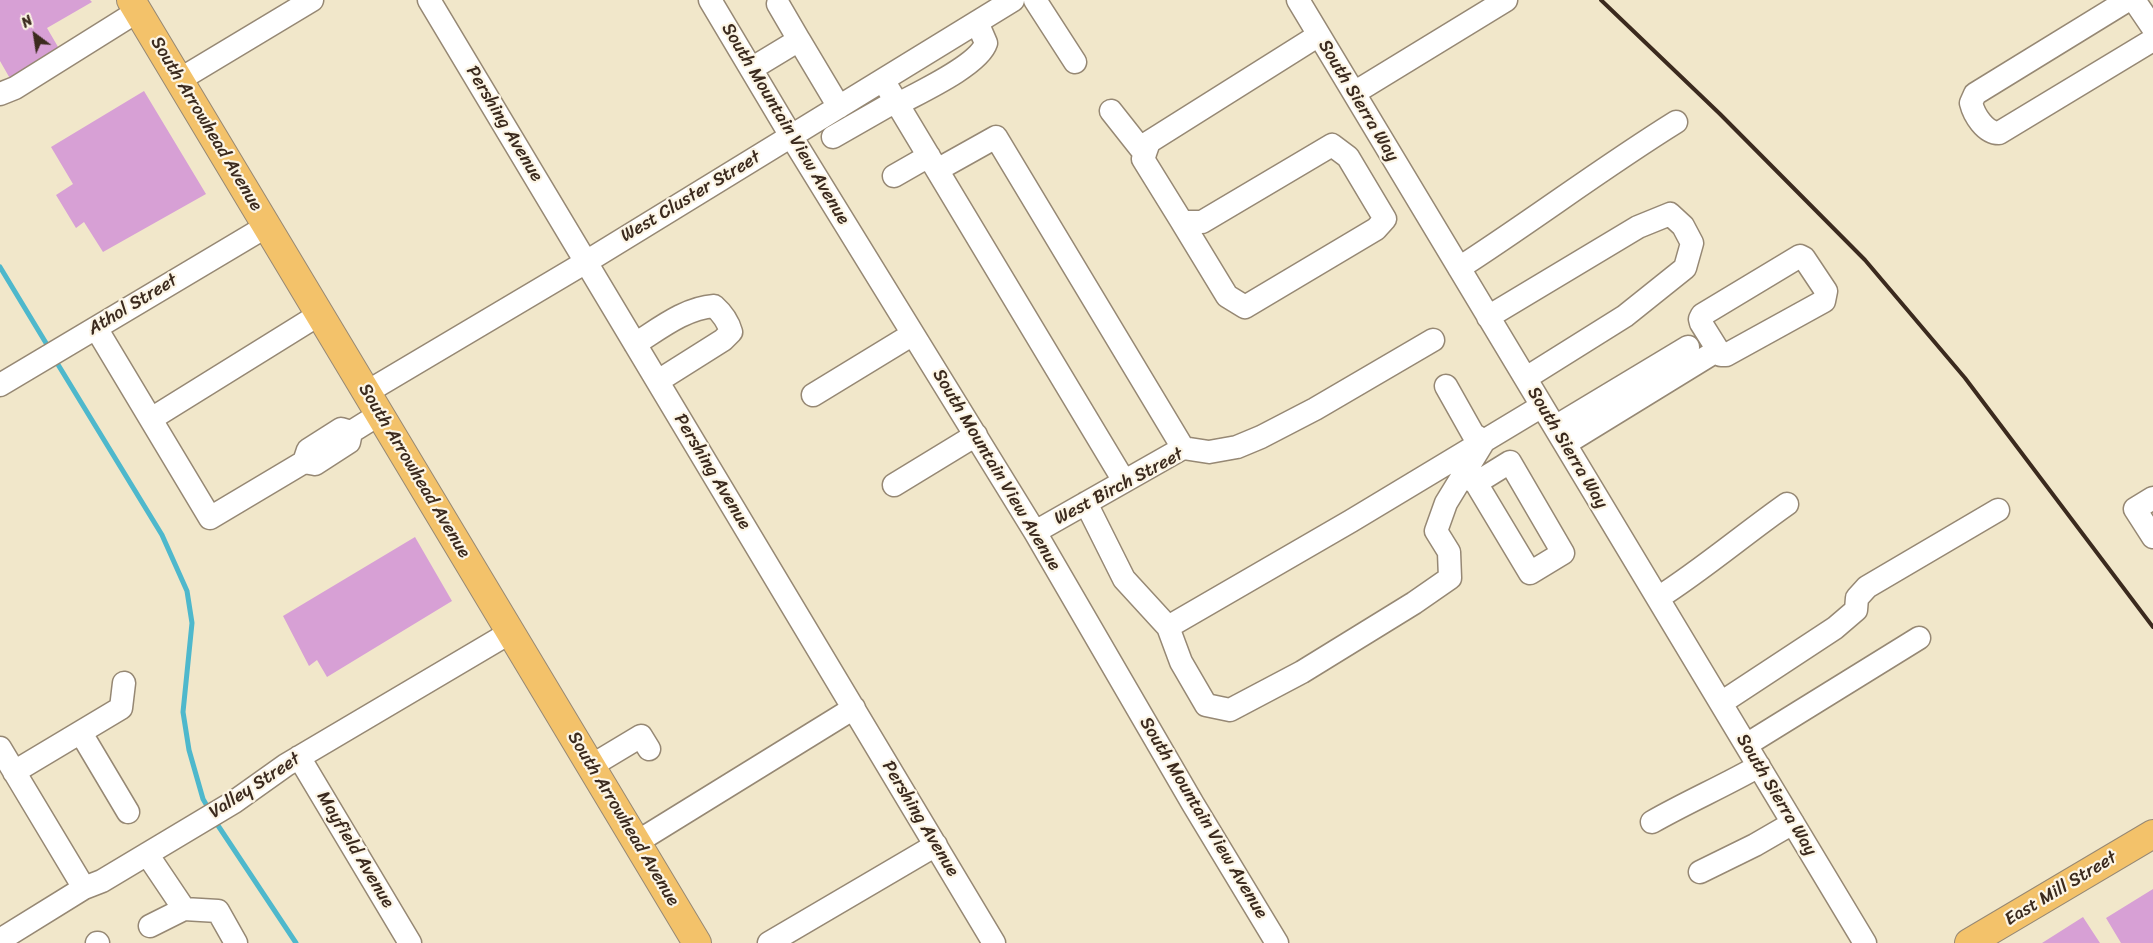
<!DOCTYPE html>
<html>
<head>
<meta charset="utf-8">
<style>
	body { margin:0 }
	#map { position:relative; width:2153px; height:943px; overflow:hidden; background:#f1e7ca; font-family:Sriracha,sans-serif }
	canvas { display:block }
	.north { position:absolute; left:10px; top:10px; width:50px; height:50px; -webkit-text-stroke:4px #fcf5e5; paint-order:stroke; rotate:329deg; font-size:14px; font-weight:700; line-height:20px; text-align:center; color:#3b2a1e }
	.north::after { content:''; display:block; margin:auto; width:18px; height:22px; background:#3b2a1e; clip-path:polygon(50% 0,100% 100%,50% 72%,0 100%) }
</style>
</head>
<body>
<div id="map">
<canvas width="2153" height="943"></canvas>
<div class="north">N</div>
</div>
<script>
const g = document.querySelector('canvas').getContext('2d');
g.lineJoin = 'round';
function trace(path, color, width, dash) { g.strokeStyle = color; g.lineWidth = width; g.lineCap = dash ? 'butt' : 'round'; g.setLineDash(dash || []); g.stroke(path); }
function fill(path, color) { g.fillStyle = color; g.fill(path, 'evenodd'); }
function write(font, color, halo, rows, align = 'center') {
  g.font = font + ' Sriracha,sans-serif'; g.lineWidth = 4.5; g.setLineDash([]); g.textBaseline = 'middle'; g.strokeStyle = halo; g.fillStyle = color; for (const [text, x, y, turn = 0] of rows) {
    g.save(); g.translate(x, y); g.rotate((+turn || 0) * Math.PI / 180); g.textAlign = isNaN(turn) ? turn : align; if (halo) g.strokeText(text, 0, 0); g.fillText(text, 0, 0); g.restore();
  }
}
trace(new Path2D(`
	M0,267L49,348
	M54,358L162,535L187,591L192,623L183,712L189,750L203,799L210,811
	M215,821L296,943`), '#4eb8cc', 5);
fill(new Path2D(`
	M0,0H90L92,2L47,28L61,52L12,82L0,61Z
	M144,91L206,194L103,252L84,222L76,228L56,195L73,184L51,147Z
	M415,537L452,601L327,677L317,660L309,666L283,616Z
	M2153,889V943H2121L2106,918Z
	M2083,917L2100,943H2042Z`), '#d7a0d5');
const minor = new Path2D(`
	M429,0L994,943
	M710,0L791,136L1035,532L1193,804L1277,943
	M1035,0L1075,62
	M1298,0L1865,943
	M2128,0L1975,94L1971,103C1974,115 1985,133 1999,133L2153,40
	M2134,0L2153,28
	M778,4L799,40
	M751,69L799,40L839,107
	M179,80L312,0
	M883,80L1124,481
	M1354,93L1506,0
	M0,94L15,88L138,11
	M898,104C920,92 979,65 986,43L977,22
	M1111,111L1145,154
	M833,137L896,101
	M937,170L996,137L1183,448
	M894,176L929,156
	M1182,222L1227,296L1245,307L1376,229L1385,219L1348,157L1332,145L1202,222H1182L1143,159L1149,142L1319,35
	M1800,256L1804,258L1826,291L1824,301L1726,355H1721L1701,323L1700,319L1702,315Z
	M1459,268C1532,221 1602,168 1676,122
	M1488,317L1638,227L1670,214L1683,226L1692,243L1685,268L1625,316L1526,378
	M96,328L210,518L304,462
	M635,344C659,329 685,308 714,306C723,314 728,321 731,332L723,340L658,381
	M0,385L267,226
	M1446,386L1473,434L1484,441
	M367,392L586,262L1013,0
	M813,395L913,334
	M151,419L320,314
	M1555,427L1688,347
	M351,432L341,429L308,450L304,462L315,464L349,442L351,432L380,414
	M1484,441L1446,503L1436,531L1449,552L1450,578L1414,603L1302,672L1230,710L1206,705L1181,662L1168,627L1351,521L1542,406
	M1565,444L1718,350
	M1464,476L1476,483L1530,573L1563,553L1510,462L1476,483
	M894,485L976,435
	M2153,498L2135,509L2153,537
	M1086,503L1124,579L1168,627
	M1035,532L1183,448L1209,452L1237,447L1261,437L1315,409L1433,340
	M1658,598C1702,570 1743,535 1787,504
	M1721,703L1835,628L1856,610L1857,598L1867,587L1998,510
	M81,733L128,812
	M1746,745L1919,638
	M0,748L84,888
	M299,757L410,943
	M591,766L641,736L649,749
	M14,772L121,708L124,683
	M1652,822C1687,802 1724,786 1759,766
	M637,842L854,708
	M147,854L184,909
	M1700,872L1755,845L1793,823
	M150,926L184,909L218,911L236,943
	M0,940L84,888L102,881L234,802L286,765L511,632
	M97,943H98
	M769,943L936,845`);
const major = new Path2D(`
	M131,0L697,943
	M1969,943L2153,834`);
trace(minor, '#968874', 25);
trace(major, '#968874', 30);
trace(minor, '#fff', 22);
trace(major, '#f3c26a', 28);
trace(new Path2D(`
	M1601,0L1720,114L1865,260L1965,378L2153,627`), '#3b2a1e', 4);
write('18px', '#3b2a1e', '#fcf5e5', [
	["South Sierra Way",1358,101,59],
	["South Arrowhead Avenue",206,124,59],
	["Pershing Avenue",504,124,59],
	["South Mountain View Avenue",785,124,59],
	["West Cluster Street",691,197,-31],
	["Athol Street",133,305,-31],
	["South Sierra Way",1567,448,59],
	["South Mountain View Avenue",996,470,59],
	["South Arrowhead Avenue",414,471,59],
	["Pershing Avenue",712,472,59],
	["West Birch Street",1119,487,-28],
	["Valley Street",255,786,-33],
	["South Sierra Way",1776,795,59],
	["South Mountain View Avenue",1203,818,59],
	["South Arrowhead Avenue",623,819,59],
	["Pershing Avenue",920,819,59],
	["Mayfield Avenue",355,850,59],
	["East Mill Street",2061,889,-31]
]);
</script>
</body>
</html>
